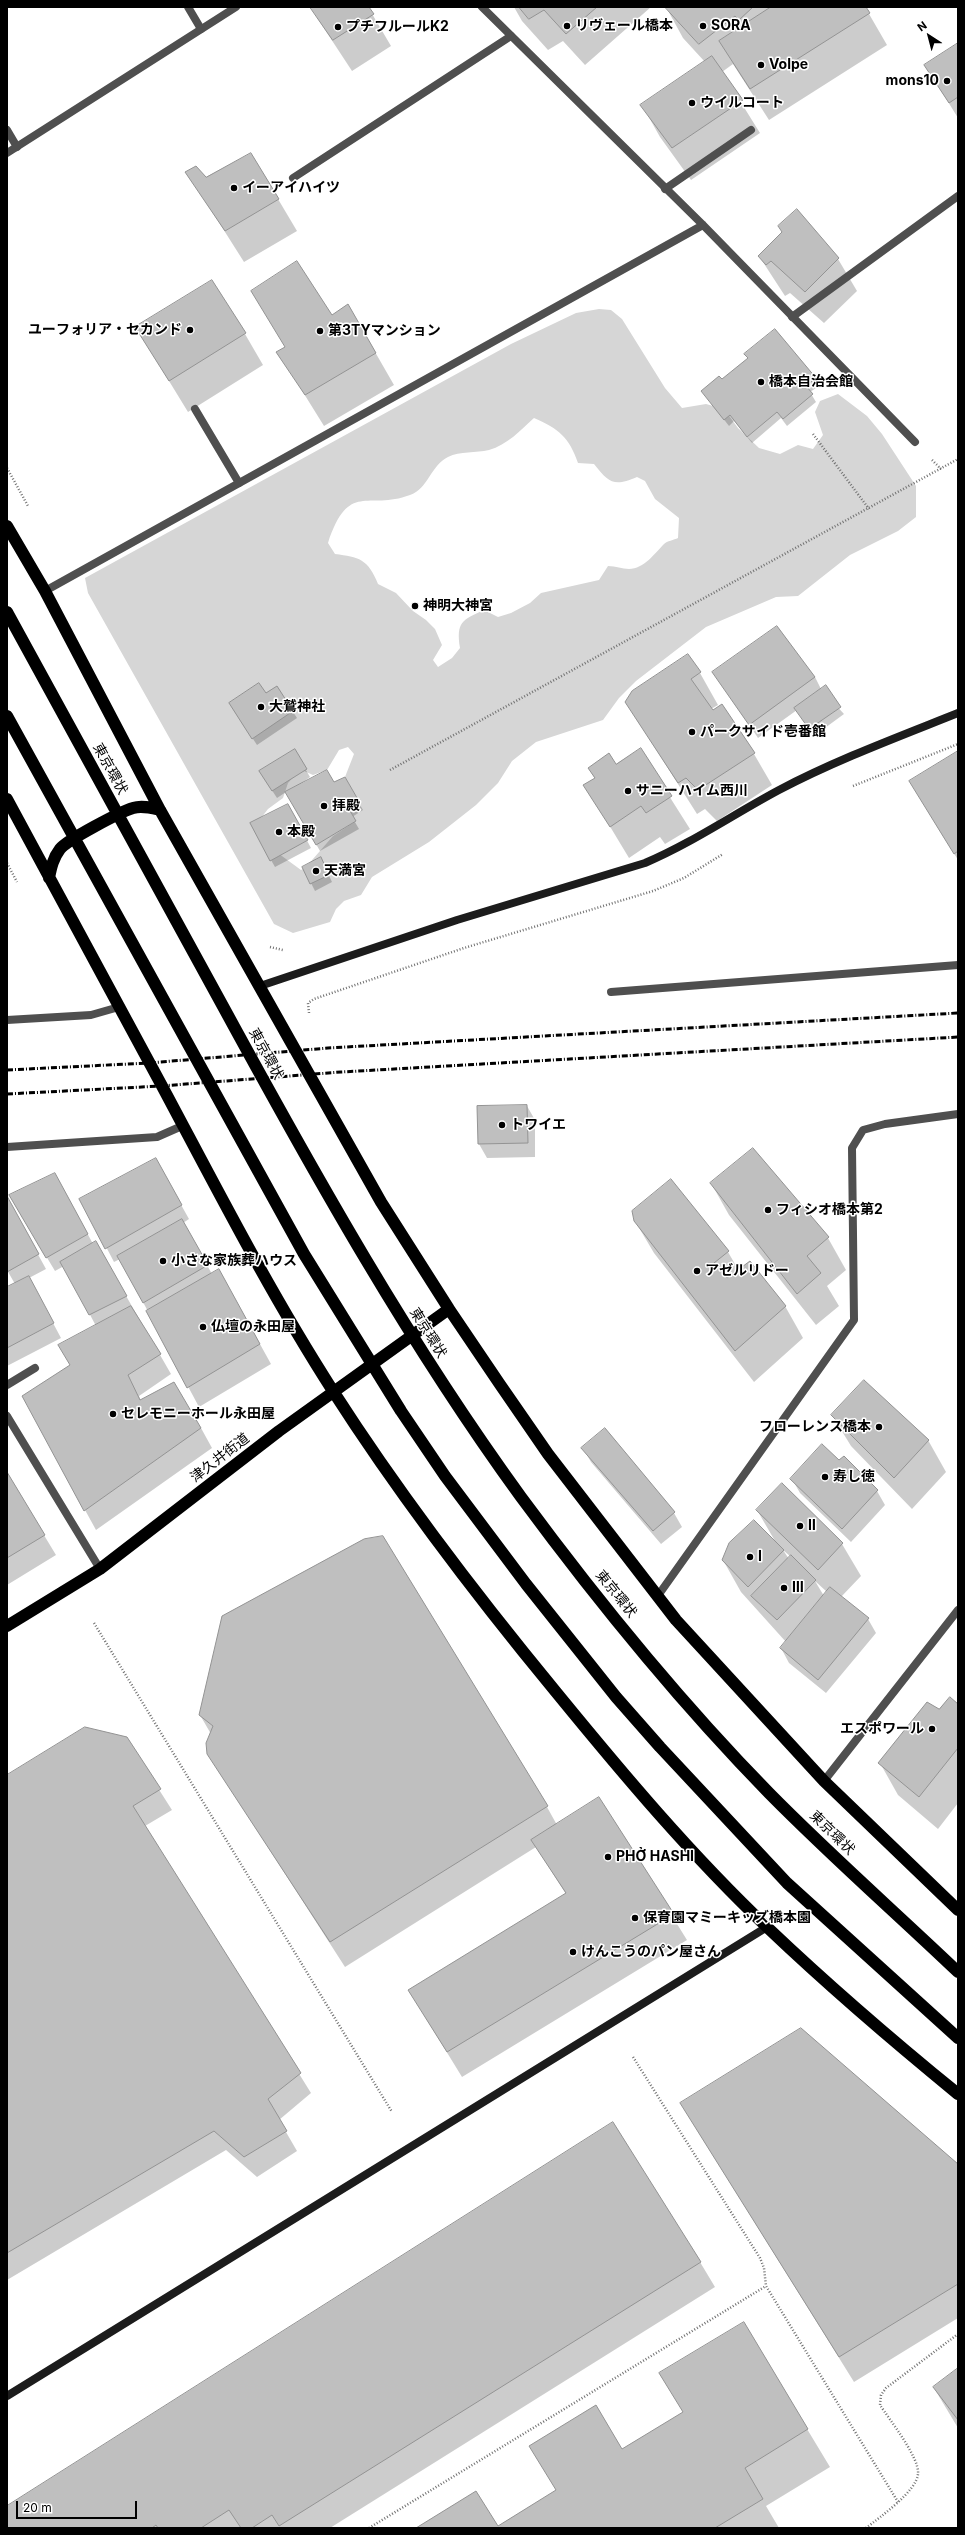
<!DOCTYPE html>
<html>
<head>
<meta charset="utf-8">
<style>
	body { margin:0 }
	#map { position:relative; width:965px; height:2535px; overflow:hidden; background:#fff; font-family:Inter,sans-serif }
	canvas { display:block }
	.frame { position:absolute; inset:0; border:8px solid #000; pointer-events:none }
	.north { position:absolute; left:909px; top:16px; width:40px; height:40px; -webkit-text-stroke:3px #fff; paint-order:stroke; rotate:324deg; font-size:11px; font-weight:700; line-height:16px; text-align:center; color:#000 }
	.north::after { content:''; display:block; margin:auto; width:14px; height:18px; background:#000; clip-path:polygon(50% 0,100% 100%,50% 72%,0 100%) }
	.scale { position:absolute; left:16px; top:2501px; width:121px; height:18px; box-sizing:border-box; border:2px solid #000; border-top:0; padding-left:5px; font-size:12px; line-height:14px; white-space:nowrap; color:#000; -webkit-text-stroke:3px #fff; paint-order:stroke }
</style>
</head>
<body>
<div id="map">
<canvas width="965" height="2535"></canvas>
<div class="frame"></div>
<div class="north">N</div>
<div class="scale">20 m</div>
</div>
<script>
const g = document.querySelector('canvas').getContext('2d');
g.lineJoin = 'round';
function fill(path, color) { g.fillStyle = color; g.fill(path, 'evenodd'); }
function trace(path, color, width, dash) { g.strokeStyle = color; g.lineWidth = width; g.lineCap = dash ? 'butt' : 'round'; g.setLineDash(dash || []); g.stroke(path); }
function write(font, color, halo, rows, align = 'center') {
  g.font = font + ' Inter,"Noto Sans JP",sans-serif'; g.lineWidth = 3; g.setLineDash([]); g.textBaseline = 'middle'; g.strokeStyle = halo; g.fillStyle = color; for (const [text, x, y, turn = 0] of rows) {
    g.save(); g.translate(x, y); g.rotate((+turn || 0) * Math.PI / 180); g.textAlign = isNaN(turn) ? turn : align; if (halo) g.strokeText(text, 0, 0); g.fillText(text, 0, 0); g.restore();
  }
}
fill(new Path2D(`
	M599,309L611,310L622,319L665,388L682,408L706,404L724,409L738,428L759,448L780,454L798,445L813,449L823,435L815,412L820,401L838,394L867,416L882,434L916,486V517L898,531L850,555L798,596L776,597L706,627L636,681L619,698L603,720L536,742L512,761L498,783L476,805L429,842L372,877L361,895L344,901L336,909L330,922L293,933L274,924L88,593L85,578L511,344L576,313ZM534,418C559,429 569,437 578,463L594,464C609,483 614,487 637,477L645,481L655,499L679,518L678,538C674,540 667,541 664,544C655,553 644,569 629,569C622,569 616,566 608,566L599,580L541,593L530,603L511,613L498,617L484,610C462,620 456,622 460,648L452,658L438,667L433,660L442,645L435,629L426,620L413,611L396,593L378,584C368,559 359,557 335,554L328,543C349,480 367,511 410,495C428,489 431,465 448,457C460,451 476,453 489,450C507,445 521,430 534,418ZM348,747L354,754L345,777L360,803L349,809L356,821L333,836L306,867L301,870L271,848L258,822L268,809L283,798L288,783L295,775L304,771L313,775L327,770L339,750Z`), '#d6d6d6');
fill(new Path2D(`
	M310,7H368L391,46L352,71Z
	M514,7H651L585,65L563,41L548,50L522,21Z
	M666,7H865L887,45L769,120L733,64L722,72L760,133L691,180L660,137L642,105L705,62L683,38Z
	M958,44V118L926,66Z
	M187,172L278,199L297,231L244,262Z
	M797,211L838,259L857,291L824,323L790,293L785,296L759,256L783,233Z
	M348,305L394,385L324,426L278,352Z
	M136,327L245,334L263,365L188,412Z
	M815,379L819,386L810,392L816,402L787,426L781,418L752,443L734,421L729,426L702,391L722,380Z
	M714,672L815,677L821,689L844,714L814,736L797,710L758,738Z
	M700,673L718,705L711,709L754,754L772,785L717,821L705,809L697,814L626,702Z
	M277,687L297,718L257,745L234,710Z
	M294,750L310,777L294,789L335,787L344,778L363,810L352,817L359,829L320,851L286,792L277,798L264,778Z
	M640,750L690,829L665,844L660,837L629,858L585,785L595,779L589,769L616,765Z
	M958,752V860L919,795Z
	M288,805L311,848L275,867L271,860Z
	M321,859L332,882L315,891L303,867Z
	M527,1106L535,1120V1157L487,1158L479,1144Z
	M156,1160L189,1219L183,1223L212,1274L219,1270L271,1364L199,1407L120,1259L114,1262L81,1199Z
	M671,1180L728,1252L739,1271L785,1306L803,1338L754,1382L654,1253L635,1221Z
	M711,1183L828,1238L846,1270L827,1286L839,1306L816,1325L729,1215Z
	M63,1188L93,1244L95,1242L171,1374L139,1396L141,1401L201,1428L212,1448L96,1530L85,1510L71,1365L96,1326L64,1266L55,1271L10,1196Z
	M7,1198L46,1269L29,1278L61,1338L7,1366V1288L15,1284L7,1270Z
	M832,1415L928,1440L946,1472L912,1509L851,1446Z
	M605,1429L674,1513L682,1527L661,1544L591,1462L583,1448Z
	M839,1461L877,1491L885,1505L851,1542L800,1493L792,1479Z
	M7,1474L56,1555L7,1585Z
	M782,1484L842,1544L861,1576L841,1597L868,1619L876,1633L826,1693L789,1663L781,1648L786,1642L741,1592L723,1560L775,1541L757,1510ZM783,1550L791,1557L789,1559ZM815,1581L827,1592L824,1596Z
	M958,1706V1803L938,1829L898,1795L880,1763L939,1710Z
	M200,1715L547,1807L557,1825L599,1799L687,1940L462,2077L424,2015L566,1894L536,1847L345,1967L208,1754L211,1734Z
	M126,1738L172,1810L145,1826L311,2093L279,2120L297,2151L257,2177L226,2150L7,2280V1777Z
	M696,2128L958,2165V2318L854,2382Z
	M700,2262L715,2287L330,2528H7V2507Z
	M743,2323L830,2467L766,2506L779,2528H418L498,2527L557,2491L530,2446L622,2450L684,2413Z
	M958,2369V2428L934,2388Z`), '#0003');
const building = new Path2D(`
	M310,7H369L374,14L333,40Z
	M519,7H597L566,34L544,10L529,19Z
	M665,7H753L739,20L735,16L699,44Z
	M771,7H866L870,13L750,89L719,41Z
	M958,43V97L949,103L924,65Z
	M712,56L743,100L672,148L640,105Z
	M251,153L279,199L225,231L185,172L196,166L206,177Z
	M797,209L839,258L805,292L771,261L766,265L758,256L782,232L778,226Z
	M297,261L332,315L348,304L376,353L305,395L276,352L285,347L251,291Z
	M212,280L246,333L169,381L135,327Z
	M775,329L816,378L806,386L813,394L783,419L777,412L747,437L730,415L724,420L701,391L719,376L722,379L748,358L744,354Z
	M777,626L815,677L749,725L712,672Z
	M688,654L701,672L691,679L713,710L722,704L755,753L698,790L686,778L678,783L625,702L632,691Z
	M259,683L266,693L277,686L293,711L252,739L229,703Z
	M826,685L841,707L809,729L794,708Z
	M641,748L672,796L646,813L641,806L610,827L583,785L595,778L588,768L609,753L616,764Z
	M295,749L307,769L272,791L259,771Z
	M958,751V851L954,854L909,781Z
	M327,770L334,782L345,777L360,803L349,809L356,821L316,845L285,792Z
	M288,804L308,840L270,861L250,823Z
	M321,857L329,875L310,884L302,867Z
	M527,1105L528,1143L478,1144L477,1106Z
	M753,1148L829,1237L807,1256L821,1273L797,1294L710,1183Z
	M156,1158L182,1205L105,1249L79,1199Z
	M55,1173L88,1234L46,1258L9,1195Z
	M671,1179L729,1251L714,1263L727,1278L750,1261L786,1306L735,1351L634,1221L632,1211Z
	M7,1196L39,1254L7,1272Z
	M182,1219L208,1265L143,1303L117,1256Z
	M96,1241L127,1296L89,1315L60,1262Z
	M219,1269L260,1344L187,1388L146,1311Z
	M29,1276L54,1323L7,1348V1287Z
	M131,1306L161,1354L128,1375L140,1400L174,1382L201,1428L84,1511L22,1396L70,1365L58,1345Z
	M864,1380L929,1440L894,1478L831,1415Z
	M605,1428L675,1512L653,1531L581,1448Z
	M822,1444L839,1460L844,1456L878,1490L842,1529L790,1479Z
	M7,1472L45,1535L7,1558Z
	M782,1483L843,1543L818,1570L756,1510Z
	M754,1520L784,1550L748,1587L722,1560L729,1543Z
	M383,1536L548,1806L330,1942L207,1754L206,1743L213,1726L199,1715L222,1616L364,1539Z
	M791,1555L816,1580L777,1620L751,1596Z
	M830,1587L869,1618L818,1680L780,1648Z
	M950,1697L958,1704V1748L919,1797L878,1763L927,1702L939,1709Z
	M85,1727L127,1737L161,1789L133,1806L301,2073L268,2099L287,2131L244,2157L214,2131L7,2253V1775Z
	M599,1797L674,1914L447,2052L408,1990L566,1893L531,1840Z
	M801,2028L958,2164V2284L839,2357L680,2103Z
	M613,2122L701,2262L279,2526L272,2515L252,2528H241L229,2510L201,2528H158L156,2525L152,2528H7V2506Z
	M744,2322L808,2429L745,2468L763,2499L715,2528H416L476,2491L498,2526L556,2490L529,2446L596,2405L622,2449L683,2412L659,2373Z
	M958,2368V2420L933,2387Z`);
fill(building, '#bfbfbf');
trace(building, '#939393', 1);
trace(new Path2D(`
	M813,434L869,509
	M932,460L941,469
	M7,468L28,506
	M390,770L958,459
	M853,786L958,744
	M7,863L17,882
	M270,947L283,950
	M309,1013L308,1003L314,999L464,948L653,891L684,878L723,854
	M94,1623L392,2112
	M633,2057L760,2258L764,2268L766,2286L898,2502
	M369,2528L766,2286
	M866,2528C880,2517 916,2492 918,2474C920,2458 889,2419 880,2405L881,2395L886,2388L958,2334`), '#717171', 2.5, [1, 2]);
trace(new Path2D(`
	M188,7L201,29
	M7,130L17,147
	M293,178L511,36
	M665,189L751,130
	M792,317L958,196
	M195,409L239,483
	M611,992L958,965
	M7,1385L35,1368`), '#4f4f4f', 8);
trace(new Path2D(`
	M482,7L703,225L915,442
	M7,153L236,7
	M45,591L703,225
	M7,1020L91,1015L119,1007
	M7,1147L157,1137L182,1126
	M7,1416L100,1569
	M657,1597L854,1320L852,1148L863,1130L885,1124L958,1114
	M824,1781L958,1610`), '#4f4f4f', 8);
trace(new Path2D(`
	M260,986L457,920L645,863C692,843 734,814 779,790C836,760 898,737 958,713
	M7,2396L767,1927`), '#1c1c1c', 8);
trace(new Path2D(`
	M7,526L45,591L160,810L381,1202L449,1309L499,1383L548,1454L676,1620L824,1781L958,1910
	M7,612C80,745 152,877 225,1010C316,1177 409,1343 521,1497C597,1600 680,1702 769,1793C830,1855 895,1912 958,1972
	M7,716L304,1254L401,1411L445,1476L526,1584L616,1697L660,1747L787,1883L958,2038
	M7,799C59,895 110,990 162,1086C217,1189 270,1293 333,1391C401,1497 476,1595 556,1692C623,1774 691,1855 768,1928C829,1986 893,2041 958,2094
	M49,878C51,868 53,858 60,849C67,840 120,812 133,808C142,805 152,808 160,810
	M7,1626L100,1569L279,1431L449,1309`), '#000', 12);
trace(new Path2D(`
	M7,1070L149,1063L328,1048L958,1013
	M7,1094L161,1086L341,1072L958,1037`), '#000', 3, [6, 2, 1, 2]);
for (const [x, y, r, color] of [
	[567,26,4,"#000"],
	[703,26,4,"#000"],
	[338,27,4,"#000"],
	[761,65,4,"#000"],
	[947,81,4,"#000"],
	[692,103,4,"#000"],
	[234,188,4,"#000"],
	[190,330,4,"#000"],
	[320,331,4,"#000"],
	[761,382,4,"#000"],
	[415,606,4,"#000"],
	[261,707,4,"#000"],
	[692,732,4,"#000"],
	[628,791,4,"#000"],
	[324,806,4,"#000"],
	[279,832,4,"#000"],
	[316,871,4,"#000"],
	[502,1125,4,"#000"],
	[768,1210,4,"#000"],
	[163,1261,4,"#000"],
	[697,1271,4,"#000"],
	[203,1327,4,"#000"],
	[113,1414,4,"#000"],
	[879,1427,4,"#000"],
	[825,1477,4,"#000"],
	[800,1526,4,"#000"],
	[750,1557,4,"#000"],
	[784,1588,4,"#000"],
	[932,1729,4,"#000"],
	[608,1857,4,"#000"],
	[635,1918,4,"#000"],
	[573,1952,4,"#000"]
]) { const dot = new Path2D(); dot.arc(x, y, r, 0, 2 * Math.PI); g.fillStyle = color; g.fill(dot); trace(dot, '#fff', 1.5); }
write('bold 14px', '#000', '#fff', [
	["リヴェール橋本",575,26],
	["SORA",711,26],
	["プチフルールK2",346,27],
	["Volpe",769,65],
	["mons10",939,81,"right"],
	["ウイルコート",700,103],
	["イーアイハイツ",242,188],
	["ユーフォリア・セカンド",182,330,"right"],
	["第3TYマンション",328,331],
	["橋本自治会館",769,382],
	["神明大神宮",423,606],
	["大鷲神社",269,707],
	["パークサイド壱番館",700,732],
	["サニーハイム西川",636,791],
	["拝殿",332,806],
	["本殿",287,832],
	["天満宮",324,871],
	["トワイエ",510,1125],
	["フィシオ橋本第2",776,1210],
	["小さな家族葬ハウス",171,1261],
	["アゼルリドー",705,1271],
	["仏壇の永田屋",211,1327],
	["セレモニーホール永田屋",121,1414],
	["フローレンス橋本",871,1427,"right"],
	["寿し徳",833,1477],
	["Ⅱ",808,1526],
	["Ⅰ",758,1557],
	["Ⅲ",792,1588],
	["エスポワール",924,1729,"right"],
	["PHỞ HASHI",616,1857],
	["保育園マミーキッズ橋本園",643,1918],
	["けんこうのパン屋さん",581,1952]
], 'left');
write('14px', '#000', '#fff', [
	["東京環状",110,769,61],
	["東京環状",266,1054,61],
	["東京環状",428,1333,58],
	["津久井街道",220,1458,-38],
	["東京環状",616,1594,51],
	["東京環状",832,1833,44]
]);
</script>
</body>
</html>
